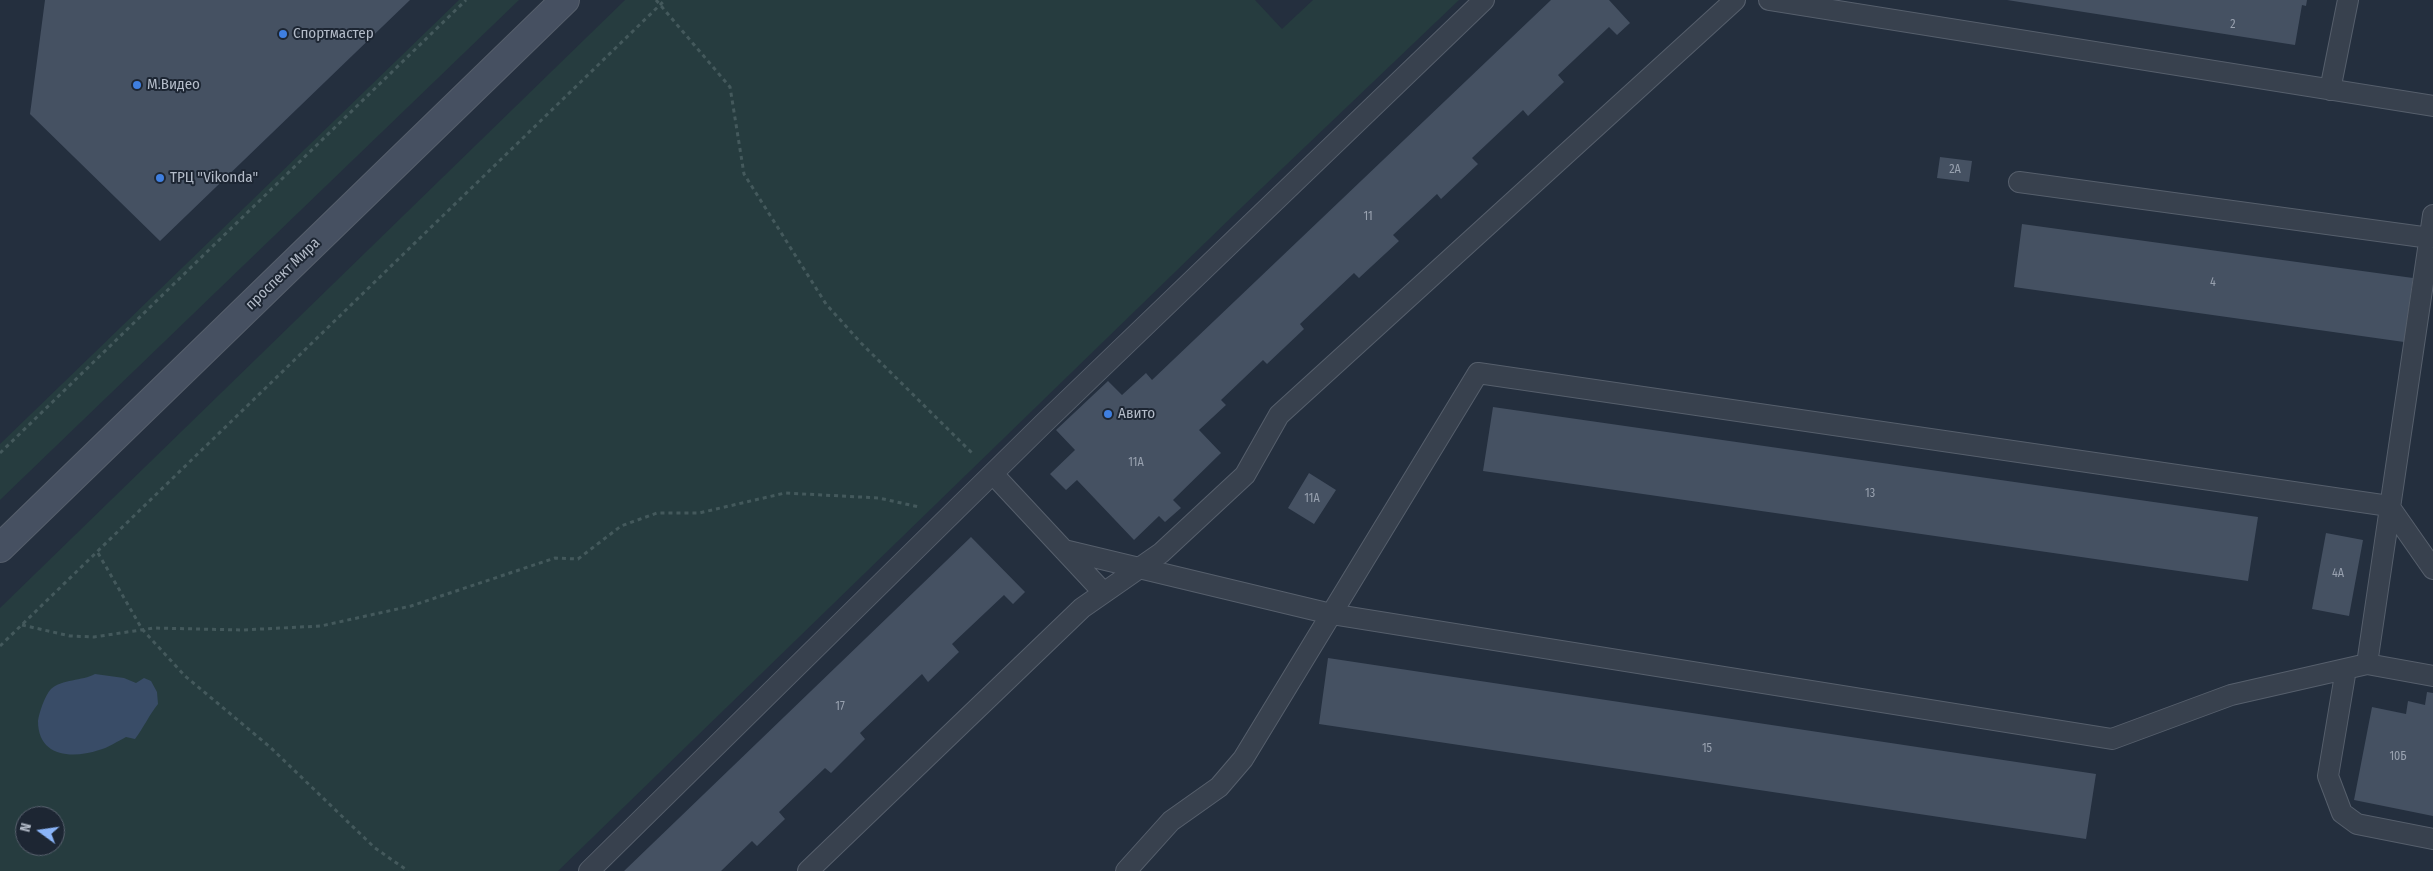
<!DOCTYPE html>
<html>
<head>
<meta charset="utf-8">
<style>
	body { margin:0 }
	#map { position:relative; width:2433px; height:871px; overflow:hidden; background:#242f3e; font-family:"Fira Sans Condensed",sans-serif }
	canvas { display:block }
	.north { position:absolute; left:15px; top:806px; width:50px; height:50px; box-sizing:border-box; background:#1d2633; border:1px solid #59626f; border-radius:50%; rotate:284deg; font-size:14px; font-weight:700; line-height:20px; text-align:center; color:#b4bcc9 }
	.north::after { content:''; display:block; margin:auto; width:18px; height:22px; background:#8ab4f8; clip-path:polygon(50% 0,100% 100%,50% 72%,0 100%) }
</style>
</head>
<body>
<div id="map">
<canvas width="2433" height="871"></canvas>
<div class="north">N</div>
</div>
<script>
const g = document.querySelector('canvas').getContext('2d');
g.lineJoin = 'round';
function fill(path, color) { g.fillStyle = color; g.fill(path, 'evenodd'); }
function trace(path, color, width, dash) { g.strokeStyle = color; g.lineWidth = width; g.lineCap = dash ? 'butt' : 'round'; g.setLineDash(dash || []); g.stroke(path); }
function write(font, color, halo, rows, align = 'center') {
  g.font = font + ' "Fira Sans Condensed",sans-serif'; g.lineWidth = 4; g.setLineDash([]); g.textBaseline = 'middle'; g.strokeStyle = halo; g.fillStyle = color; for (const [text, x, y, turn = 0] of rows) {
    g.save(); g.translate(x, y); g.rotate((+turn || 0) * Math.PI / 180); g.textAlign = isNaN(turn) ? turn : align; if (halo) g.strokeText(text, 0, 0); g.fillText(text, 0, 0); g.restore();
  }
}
fill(new Path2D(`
	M459,0H519L0,500V444Z
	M625,0H1255L1282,29L1313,0H1459L1242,207L558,871H0V608ZM25,816H55V846H25Z`), '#263c3f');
fill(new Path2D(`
	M95,674L124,678L136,683L144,678L151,681L157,692L158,704C149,715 144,727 135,739L126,737C118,741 108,748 99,750C72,759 38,757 38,721C39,713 45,695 51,689C62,679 82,681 95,674Z`), '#394c67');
fill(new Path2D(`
	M45,0H410L160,241L30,114Z
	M1551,0H1609L1630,23L1617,35L1609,27L1558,75L1564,82L1528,116L1523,110L1472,158L1478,164L1441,199L1437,194L1393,235L1399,241L1359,278L1354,273L1300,324L1304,329L1267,364L1263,360L1221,400L1226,405L1199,430L1221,453L1173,500L1181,508L1165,522L1159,516L1134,540L1077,480L1066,490L1050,474L1075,450L1056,430L1108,381L1122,395L1146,373L1152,380Z
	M2007,0H2307L2306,6L2302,5L2295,45Z
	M1940,157L1972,161L1969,182L1937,178Z
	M2022,224L2413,278L2404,342L2014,287Z
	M1493,407L2258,517L2248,581L1483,471Z
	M1309,473L1336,490L1314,524L1288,508Z
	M2326,533L2363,540L2349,616L2312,609Z
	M971,537L1025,592L1013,604L1004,595L952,644L959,652L928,682L922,674L860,733L865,739L831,773L825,768L779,812L785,819L757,846L752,841L721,871H624Z
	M1328,658L2096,774L2086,839L1319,724Z
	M2427,692L2433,693V816L2354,800L2372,707L2406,714L2408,701L2425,705Z`), '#455162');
const service = new Path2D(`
	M1769,0L2433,106
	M2330,90L2348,0
	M2019,182L2430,238
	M993,474L1103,592
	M1064,550L1331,614L2112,739L2231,695L2367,664L2433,215
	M2367,664L2433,676
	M2346,669L2328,776L2342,813L2357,824L2433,839
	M589,871L1044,423L1484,0
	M808,871L1082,608L1161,553L1245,475L1279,415L1735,0
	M1126,871L1171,821L1219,787L1243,759L1478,373L2389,506L2433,569`);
const secondary = new Path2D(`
	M0,548L565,0`);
trace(service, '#565f6c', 22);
trace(secondary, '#565f6c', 30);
trace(new Path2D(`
	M656,0L730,87L744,174L826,304L861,343L972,453
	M0,453L466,0
	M98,553L142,629L185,676L270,747L375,848L408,871
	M22,625L70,636L94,637L154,628L242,630L321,626L411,606L555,558L578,559L621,526L657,513H699L785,493L879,498L919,507
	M0,646L665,0`), '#44595c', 3, [4, 4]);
trace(service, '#38414e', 20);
trace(secondary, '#465061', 28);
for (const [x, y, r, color] of [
	[283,34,5,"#3f7fe0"],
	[137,85,5,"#3f7fe0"],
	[160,178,5,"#3f7fe0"],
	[1108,414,5,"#3f7fe0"]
]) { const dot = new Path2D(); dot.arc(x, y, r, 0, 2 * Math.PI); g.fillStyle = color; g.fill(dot); trace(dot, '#1d2633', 2); }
write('12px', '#98a1af', null, [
	["2",2233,25],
	["2А",1955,170],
	["11",1368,217],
	["4",2213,283],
	["11А",1136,463],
	["13",1870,494],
	["11А",1312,499],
	["4А",2338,574],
	["17",840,707],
	["15",1707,749],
	["10Б",2398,757]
]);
write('15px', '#b4bcc9', '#1d2633', [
	["Спортмастер",293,34],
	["М.Видео",147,85],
	["ТРЦ \"Vikonda\"",170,178],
	["Авито",1118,414]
], 'left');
write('15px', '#b4bcc9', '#1d2633', [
	["проспект Мира",283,274,-44]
]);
</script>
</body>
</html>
